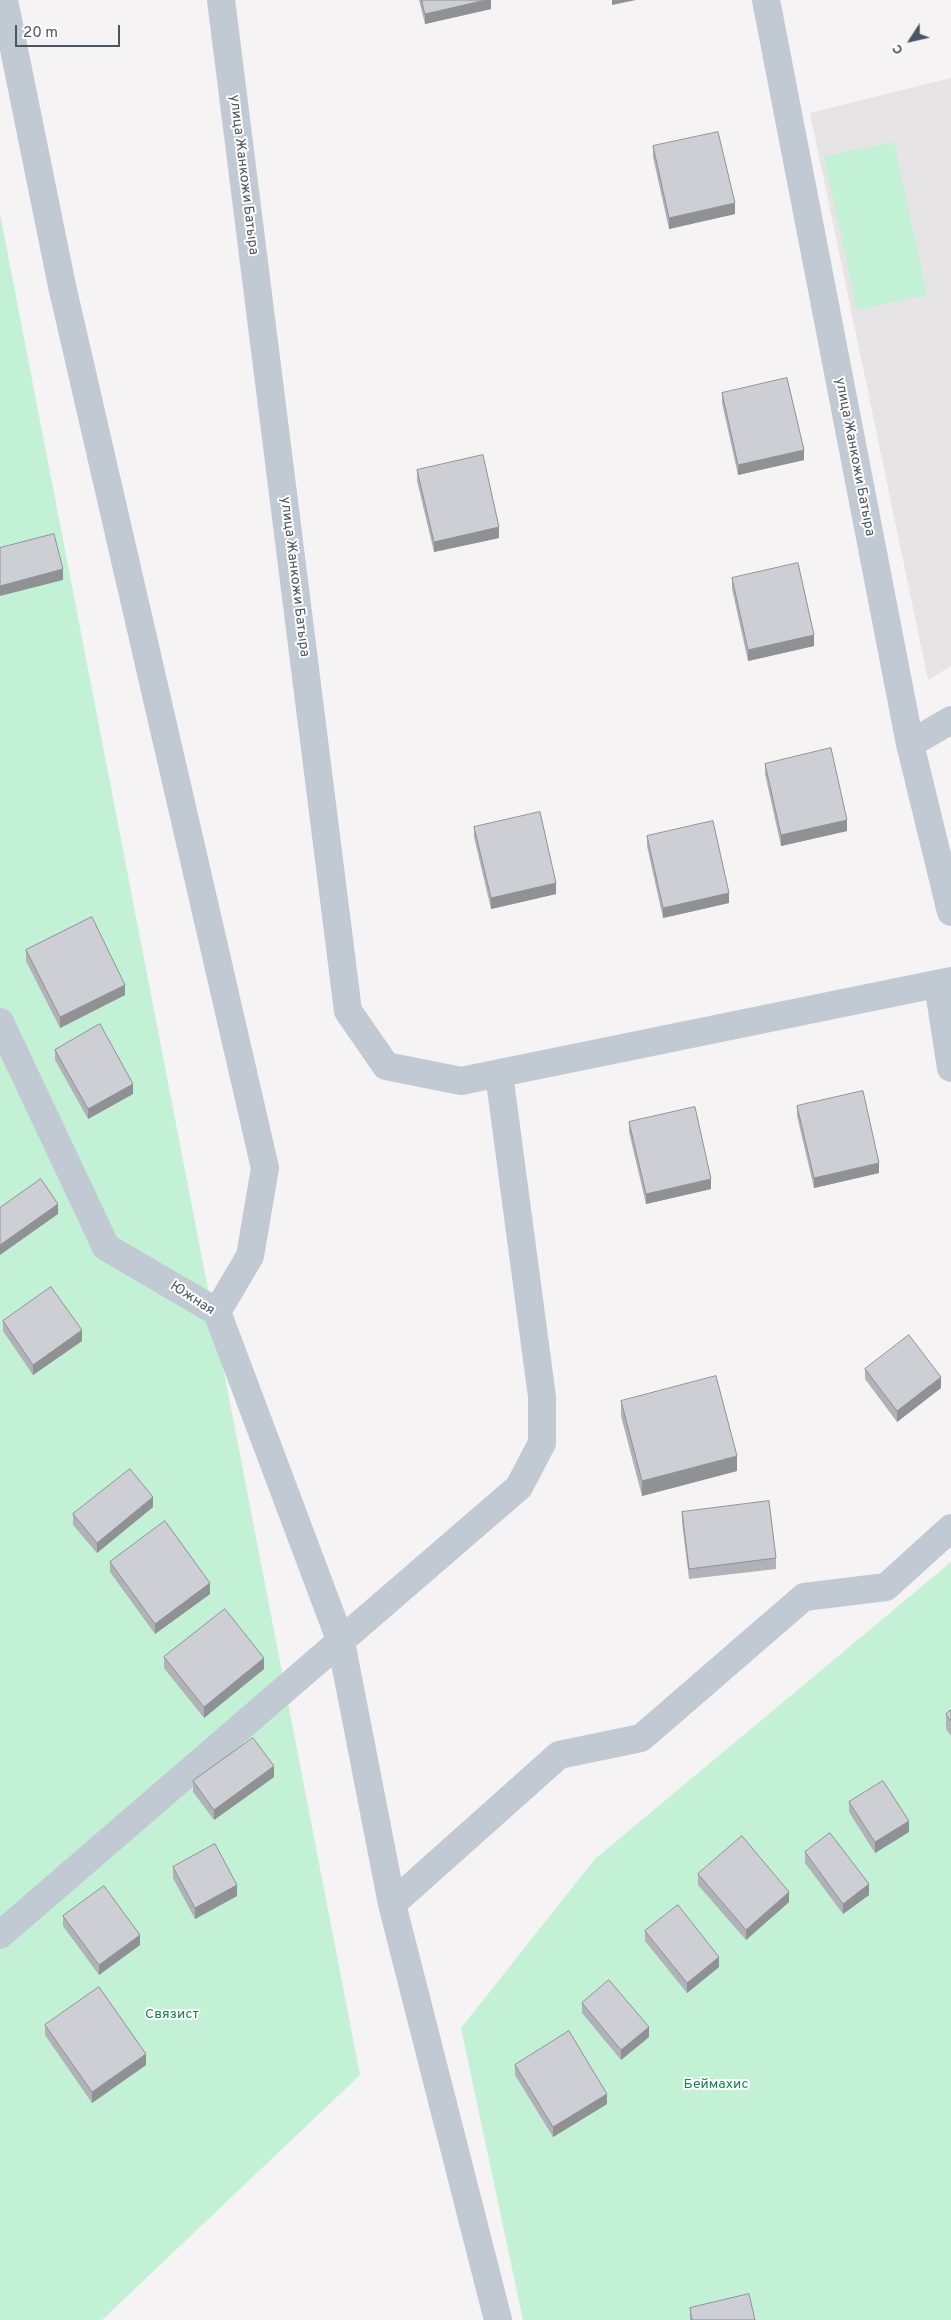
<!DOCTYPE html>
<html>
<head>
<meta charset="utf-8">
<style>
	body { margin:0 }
	#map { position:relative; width:951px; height:2320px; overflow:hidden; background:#f5f3f3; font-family:Overpass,sans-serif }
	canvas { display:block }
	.north { position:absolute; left:886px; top:15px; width:50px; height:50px; -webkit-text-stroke:4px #fff; paint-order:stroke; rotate:235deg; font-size:14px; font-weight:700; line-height:20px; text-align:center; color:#4a5661 }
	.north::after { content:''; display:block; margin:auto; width:18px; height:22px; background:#4a5661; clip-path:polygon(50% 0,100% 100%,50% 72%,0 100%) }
	.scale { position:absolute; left:15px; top:25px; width:105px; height:22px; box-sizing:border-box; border:2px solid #4a5661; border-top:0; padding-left:6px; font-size:15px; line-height:18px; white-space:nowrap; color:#4a5661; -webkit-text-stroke:4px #fff; paint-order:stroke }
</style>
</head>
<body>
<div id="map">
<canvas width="951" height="2320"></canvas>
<div class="north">С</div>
<div class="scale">20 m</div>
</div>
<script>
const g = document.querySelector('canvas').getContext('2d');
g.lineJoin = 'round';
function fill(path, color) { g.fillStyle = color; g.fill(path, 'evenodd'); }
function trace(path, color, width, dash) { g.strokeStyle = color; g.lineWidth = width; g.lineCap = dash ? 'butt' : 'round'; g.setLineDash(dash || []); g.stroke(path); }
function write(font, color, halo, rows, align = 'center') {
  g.font = font + ' Overpass,sans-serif'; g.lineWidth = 4; g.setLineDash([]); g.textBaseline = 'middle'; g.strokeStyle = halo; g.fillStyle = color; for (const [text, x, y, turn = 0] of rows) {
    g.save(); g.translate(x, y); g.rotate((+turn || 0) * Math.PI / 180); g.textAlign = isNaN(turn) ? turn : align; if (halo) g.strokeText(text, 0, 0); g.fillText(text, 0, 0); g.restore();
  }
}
fill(new Path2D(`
	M951,78V666L928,680L810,113Z`), '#e6e4e5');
fill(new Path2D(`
	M894,142L927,295L857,310L824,156Z
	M0,214L360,2075L102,2320H0Z
	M951,1562V2320H523L461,2028L595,1859Z`), '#c3f1d5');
trace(new Path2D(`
	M4,0L62,286L265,1168L250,1256L217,1312
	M221,0L348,1011L386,1066L461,1081L951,981
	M766,0L910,744L951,912
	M910,744L951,720
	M938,984L951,1068
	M0,1022L106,1247L217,1312L341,1642L392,1904L498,2320
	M392,1904L559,1755L641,1738L804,1597L886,1587L951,1528
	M0,1935L519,1487L542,1443V1397L499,1074`), '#c1cad2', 28);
fill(new Path2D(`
	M419,0H491V9L425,24Z
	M653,146L735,214L669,229L653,157Z
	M722,393L804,460L738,475L722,403Z
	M417,470L499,538L434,552L417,481Z
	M732,578L814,646L748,661L732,589Z
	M765,764L847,831L781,846L765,774Z
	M474,827L556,894L491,909L474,837Z
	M647,836L729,903L663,918L647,846Z
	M26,950L125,995L60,1028L26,961Z
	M55,1050L133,1094L88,1119L55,1060Z
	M797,1106L879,1173L814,1188L797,1116Z
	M629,1122L711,1189L646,1204L629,1132Z
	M3,1321L82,1341L33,1375L3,1331Z
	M865,1369L941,1388L897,1422L865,1379Z
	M621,1401L737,1471L642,1496L621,1416Z
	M153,1507L97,1553L73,1525V1514Z
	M682,1512L776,1558V1569L689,1579L682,1522Z
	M110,1562L210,1594L155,1634L110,1572Z
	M164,1657L264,1669L204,1718L164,1668Z
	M951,1710V1736L946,1729V1714Z
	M274,1777L214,1820L193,1792V1781Z
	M849,1802L909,1832L875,1853L849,1812Z
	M805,1852L869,1895L843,1914L805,1863Z
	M173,1867L237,1896L195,1919L173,1878Z
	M698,1874L789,1902L746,1940L698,1885Z
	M63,1916L140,1945L99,1975L63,1926Z
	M645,1931L719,1967L687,1993L645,1941Z
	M582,2003L649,2037L621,2060L582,2013Z
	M45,2025L146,2065L92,2103L45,2035Z
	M515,2065L607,2104L553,2137L515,2075Z
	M690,2308L755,2320H690Z`), '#b0b2b7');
fill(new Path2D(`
	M486,0H491V9L425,24V14Z
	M612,0H636L612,5Z
	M735,203V214L669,229V218Z
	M804,450V460L738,475V465Z
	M499,527V538L434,552V542Z
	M63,569V580L0,596V586Z
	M814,635V646L748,661V650Z
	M847,820V831L781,846V835Z
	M556,883V894L491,909V898Z
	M729,893V903L663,918V908Z
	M125,985V995L60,1028V1017Z
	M133,1084V1094L88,1119V1109Z
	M879,1163V1173L814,1188V1178Z
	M711,1179V1189L646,1204V1194Z
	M58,1204V1214L0,1255V1245Z
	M82,1330V1341L33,1375V1365Z
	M941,1377V1388L897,1422V1411Z
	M737,1456V1471L642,1496V1481Z
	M153,1497V1507L97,1553V1543Z
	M210,1583V1594L155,1634V1624Z
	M264,1658V1669L204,1718V1707Z
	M274,1766V1777L214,1820V1810Z
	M909,1821V1832L875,1853V1842Z
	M869,1884V1895L843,1914V1904Z
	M237,1885V1896L195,1919V1908Z
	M789,1892V1902L746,1940V1930Z
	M140,1935V1945L99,1975V1965Z
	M719,1957V1967L687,1993V1983Z
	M649,2027V2037L621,2060V2050Z
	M146,2054V2065L92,2103V2092Z
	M607,2094V2104L553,2137V2127Z`), '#909195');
const building = new Path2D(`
	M422,0H486L425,14Z
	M718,132L735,203L669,218L653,146Z
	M787,378L804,450L738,465L722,393Z
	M483,455L499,527L434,542L417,470Z
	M54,534L63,569L0,586V548Z
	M798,563L814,635L748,650L732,578Z
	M831,748L847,820L781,835L765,764Z
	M540,812L556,883L491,898L474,827Z
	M713,821L729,893L663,908L647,836Z
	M92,917L125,985L60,1017L26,950Z
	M100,1024L133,1084L88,1109L55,1050Z
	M863,1091L879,1163L814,1178L797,1106Z
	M695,1107L711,1179L646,1194L629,1122Z
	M41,1179L58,1204L0,1245V1208Z
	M51,1287L82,1330L33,1365L3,1321Z
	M909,1335L941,1377L897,1411L865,1369Z
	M716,1376L737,1456L642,1481L621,1401Z
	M130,1469L153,1497L97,1543L73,1514Z
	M769,1501L776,1558L689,1569L682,1512Z
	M165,1521L210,1583L155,1624L110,1562Z
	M225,1609L264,1658L204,1707L164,1657Z
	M951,1710V1721L946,1714Z
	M253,1738L274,1766L214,1810L193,1781Z
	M883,1781L909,1821L875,1842L849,1802Z
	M830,1833L869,1884L843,1904L805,1852Z
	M742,1836L789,1892L746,1930L698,1874Z
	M215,1844L237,1885L195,1908L173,1867Z
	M104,1886L140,1935L99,1965L63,1916Z
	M678,1905L719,1957L687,1983L645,1931Z
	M609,1980L649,2027L621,2050L582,2003Z
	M99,1987L146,2054L92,2092L45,2025Z
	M569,2031L607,2094L553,2127L515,2065Z
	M749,2294L755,2320H692L690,2308Z`);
fill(building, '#cdcfd5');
trace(building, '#909195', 1);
write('14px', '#4a5661', '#fff', [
	["улица Жанкожи Батыра",243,175,83],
	["улица Жанкожи Батыра",854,457,79],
	["улица Жанкожи Батыра",294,577,83],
	["Южная",192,1299,33]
]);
write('14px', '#17864f', '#fff', [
	["Связист",172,2015],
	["Беймахис",716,2085]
]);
</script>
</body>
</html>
